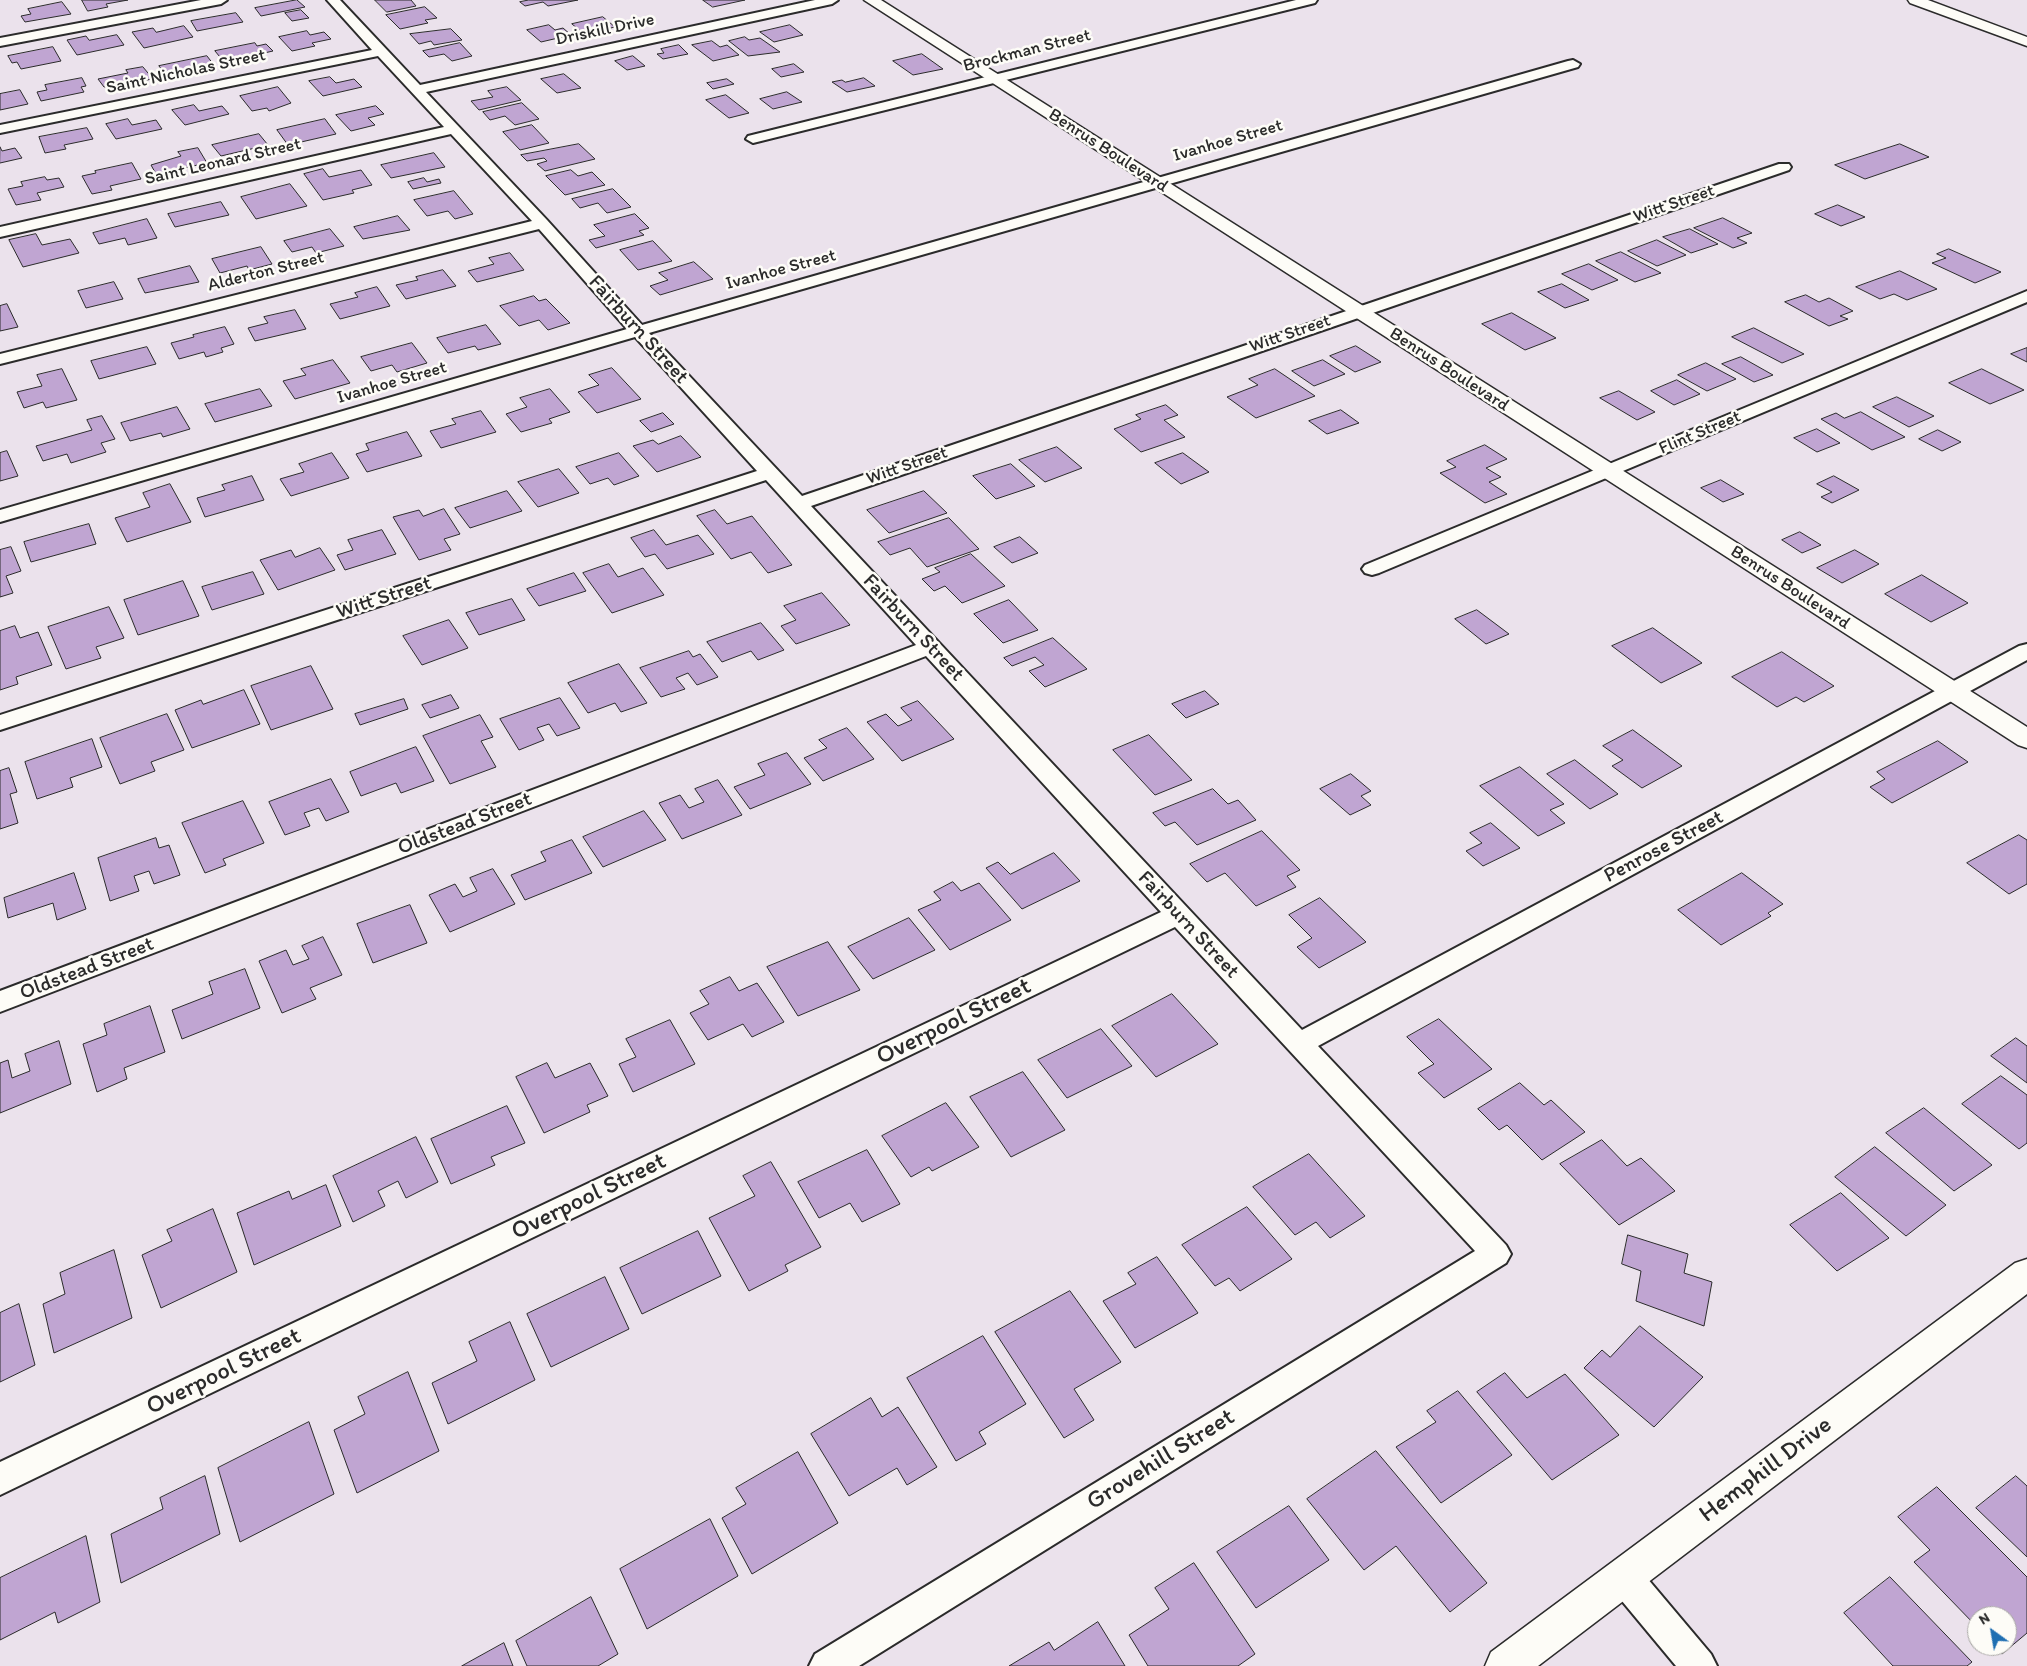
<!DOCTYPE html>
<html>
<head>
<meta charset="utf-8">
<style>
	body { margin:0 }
	#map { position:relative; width:2027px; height:1666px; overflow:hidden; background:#ebe2ec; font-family:Itim,sans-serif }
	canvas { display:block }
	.north { position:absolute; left:1967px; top:1606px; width:50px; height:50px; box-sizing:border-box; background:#fdfcf7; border:1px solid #a9a8a5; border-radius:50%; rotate:328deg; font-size:14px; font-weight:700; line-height:20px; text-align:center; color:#2b2b2b }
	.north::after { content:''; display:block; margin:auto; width:18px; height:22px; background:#1f6fb2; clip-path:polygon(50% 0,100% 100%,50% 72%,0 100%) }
</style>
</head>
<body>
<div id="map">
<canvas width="2027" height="1666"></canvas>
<div class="north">N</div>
</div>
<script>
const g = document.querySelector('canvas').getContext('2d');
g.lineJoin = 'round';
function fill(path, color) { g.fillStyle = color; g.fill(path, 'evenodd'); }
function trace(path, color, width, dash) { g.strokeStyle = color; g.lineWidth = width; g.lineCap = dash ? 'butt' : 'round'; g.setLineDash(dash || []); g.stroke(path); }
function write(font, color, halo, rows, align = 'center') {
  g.font = font + ' Itim,sans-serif'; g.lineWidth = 5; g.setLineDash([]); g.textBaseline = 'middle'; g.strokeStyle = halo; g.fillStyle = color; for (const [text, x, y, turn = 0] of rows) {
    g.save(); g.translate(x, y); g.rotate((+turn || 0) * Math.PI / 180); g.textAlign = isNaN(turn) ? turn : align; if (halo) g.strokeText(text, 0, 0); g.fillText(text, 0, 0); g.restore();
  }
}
const building = new Path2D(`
	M82,0H128L106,4L108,7L88,11Z
	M297,0L305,7L261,16L255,8Z
	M375,0H411L416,6L387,12Z
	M529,0H578L548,6L543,2L525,6L520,2Z
	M703,0H745L713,7Z
	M62,2L71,14L25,22L21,16L31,14L28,9Z
	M425,7L437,18L425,20L428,23L400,29L386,15Z
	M301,10L309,18L292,21L285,13Z
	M236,13L243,22L197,31L191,21Z
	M603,17L615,27L584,34L572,24Z
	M549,25L555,30L563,28L571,35L541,42L527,30Z
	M790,25L803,35L774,42L760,32Z
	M184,26L193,37L144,48L132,32L153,28L156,32Z
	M451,29L462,40L434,45L431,41L419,44L410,34Z
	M307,31L310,35L324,32L331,39L312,43L315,46L292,51L279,37Z
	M117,35L124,45L77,55L67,40L86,36L89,40Z
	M745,37L749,40L760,38L780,52L748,56L729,41Z
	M712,41L720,47L727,45L739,55L713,61L692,45Z
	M255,43L257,46L266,44L273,51L224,62L215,51Z
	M460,43L472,56L452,61L444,54L429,57L423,51Z
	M679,45L688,54L663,59L657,54L664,53L661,49Z
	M53,47L61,61L21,69L17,62L12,63L8,56Z
	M922,54L943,69L913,75L893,61Z
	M207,56L214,65L166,75L159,66Z
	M633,56L645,66L627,70L615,61Z
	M794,64L804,72L781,77L772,69Z
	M143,67L153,79L104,87L98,79L128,73L126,70Z
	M564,74L581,88L557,93L541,79Z
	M330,77L336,83L354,79L362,87L323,96L309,81Z
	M82,78L86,86L81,87L84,92L41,101L37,92L47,90L45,85Z
	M864,78L875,86L847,92L832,82L842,80L845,82Z
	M727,79L734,84L713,89L707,83Z
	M278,87L291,103L269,111L267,108L252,111L240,96Z
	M507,87L521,100L479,110L471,101L493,97L488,91Z
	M20,90L28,104L0,110V94Z
	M787,92L802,102L773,109L760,99Z
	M726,95L749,113L729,118L706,100Z
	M522,103L539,119L515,125L505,116L490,120L483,112Z
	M194,105L199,111L222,106L229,114L185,125L172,110Z
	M376,106L384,114L368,118L375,125L351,131L336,115Z
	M128,119L132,125L156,120L162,129L116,139L106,124Z
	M325,119L336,134L288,145L277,130Z
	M532,125L549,143L520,150L503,132Z
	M87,128L93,139L64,145L66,149L45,153L39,137Z
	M259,134L268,145L221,156L212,145Z
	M579,144L595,159L545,171L537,164L547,161L544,158L527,161L521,155Z
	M1900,144L1929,157L1865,179L1835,165Z
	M0,147L2,151L15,148L22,158L0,163Z
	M198,148L207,163L156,174L151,165L181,156L178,152Z
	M434,153L445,167L391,178L381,165Z
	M132,163L141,179L110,186L112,190L92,194L82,176L96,173L95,171Z
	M323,169L329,177L361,170L372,185L352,190L354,193L323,200L304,174Z
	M571,170L578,176L592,172L605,185L565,195L546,176Z
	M45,177L47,180L59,178L64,187L37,193L41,200L16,205L8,189L23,186L21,182Z
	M424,178L427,182L439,179L441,183L413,189L408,182Z
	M290,184L307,206L256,219L241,197Z
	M613,189L631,207L607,213L598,203L580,208L572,199Z
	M454,191L473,214L455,219L448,211L427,216L414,200Z
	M221,202L229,215L175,227L168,214Z
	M1838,205L1865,217L1841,226L1815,214Z
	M635,214L649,228L639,231L644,235L596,248L589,240L605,236L594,225Z
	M398,216L410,230L363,239L354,227Z
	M1723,218L1752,233L1737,238L1747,243L1733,248L1694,228Z
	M147,219L157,238L128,245L125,238L99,244L93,233Z
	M330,229L344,246L316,253L312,247L292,252L284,241Z
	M1690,229L1718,244L1691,253L1663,237Z
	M36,234L42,245L70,239L79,253L23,267L9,240Z
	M1657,240L1686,255L1657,266L1628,251Z
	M653,241L672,261L638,270L620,250Z
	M261,247L272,264L249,270L247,266L220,273L212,259Z
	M1949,249L2001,272L1975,283L1932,263L1946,258L1937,254Z
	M1621,252L1661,273L1635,282L1596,261Z
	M510,253L524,270L477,282L468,271L494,264L489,258Z
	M694,262L713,279L660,295L650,286L668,280L659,273Z
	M1589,264L1618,280L1592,290L1562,274Z
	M190,266L199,282L145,293L138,279Z
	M443,270L456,286L406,299L396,285L418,280L416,277Z
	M1900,271L1937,289L1907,300L1894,294L1880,299L1856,287Z
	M114,282L123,299L86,308L78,291Z
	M1562,284L1589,300L1565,308L1538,292Z
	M377,287L390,306L340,319L330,304L358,297L355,293Z
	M1806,295L1819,302L1829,298L1853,311L1840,316L1848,319L1829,326L1785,302Z
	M534,296L539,301L546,299L570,323L548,330L539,320L519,326L500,306Z
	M7,304L18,327L0,331V306Z
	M295,310L306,329L255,341L248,328L268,323L264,317Z
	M1512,313L1556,338L1525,350L1482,324Z
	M486,325L501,344L478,350L475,346L448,353L437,338Z
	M225,327L234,344L221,348L223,352L206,357L204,352L179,359L171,343L194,337L193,335Z
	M1754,328L1804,354L1782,363L1732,337Z
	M412,343L427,363L397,372L392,365L371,371L361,357Z
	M1356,346L1381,362L1355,372L1330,356Z
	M147,347L156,364L99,379L91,361Z
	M2027,348V362L2011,354Z
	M1741,357L1773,375L1754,382L1722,364Z
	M333,360L350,383L295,399L283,381L306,375L301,369Z
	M1323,360L1345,374L1314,386L1292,371Z
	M1706,363L1736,379L1707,391L1678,375Z
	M612,368L641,399L597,413L578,392L599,385L589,375Z
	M62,369L77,400L46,408L43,402L24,408L17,392L42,386L37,375Z
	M1275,369L1315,396L1256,418L1227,397L1258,385L1249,379Z
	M1982,369L2024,390L1990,404L1949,383Z
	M1677,380L1700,394L1674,405L1651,391Z
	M260,389L272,406L215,422L205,404Z
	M550,389L570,412L549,419L552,423L521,432L506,414L527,407L520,398Z
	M1619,391L1655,412L1637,420L1600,398Z
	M1897,397L1934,416L1909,427L1873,407Z
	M1166,405L1178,415L1164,420L1185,437L1141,452L1114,429L1141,419L1136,415Z
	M177,407L190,429L163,437L161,433L130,441L121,423Z
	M1341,410L1359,423L1327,434L1309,421Z
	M481,411L496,432L441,448L430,431L456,424L452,419Z
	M1861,412L1905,437L1872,450L1821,419L1836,413L1844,418Z
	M663,413L674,424L651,432L640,421Z
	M102,416L115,439L101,443L106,452L71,463L67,454L43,461L36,446L92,430L87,420Z
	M1817,429L1840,443L1817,452L1794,438Z
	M1938,430L1961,442L1942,451L1919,439Z
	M407,432L422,456L367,472L356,454L369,450L366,444Z
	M681,436L701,457L657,472L633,446L653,440L658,444Z
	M1485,445L1507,459L1486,468L1501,477L1489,482L1507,494L1485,503L1440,473L1456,467L1447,461Z
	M1057,447L1082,468L1045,482L1019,460Z
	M7,451L18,476L0,481V453Z
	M332,453L349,478L291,496L280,479L304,472L299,464Z
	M619,453L639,476L614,485L608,478L590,484L576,467Z
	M1183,453L1209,472L1181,484L1155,463Z
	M1011,464L1035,486L996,499L973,476Z
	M559,469L579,493L538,507L518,482Z
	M252,476L264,500L205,517L197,498L225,490L222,485Z
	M1834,476L1859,490L1832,503L1821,497L1832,492L1817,484Z
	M1721,480L1744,494L1723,502L1701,488Z
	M170,484L191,522L127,542L115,518L150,507L143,493Z
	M507,491L522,511L470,528L455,508Z
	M924,491L947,513L889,533L867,510Z
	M444,509L460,534L444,539L451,550L419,560L393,517L419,510L423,516Z
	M715,510L727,524L752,516L792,565L768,573L751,552L731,559L697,516Z
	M949,518L979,549L927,567L910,548L890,555L878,542Z
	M89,524L96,544L31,562L24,542Z
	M382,530L396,554L345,570L337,555L353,550L348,540Z
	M654,530L666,545L698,535L714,554L667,569L655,554L645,557L631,538Z
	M1800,532L1821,545L1802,553L1782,540Z
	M1020,537L1038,553L1012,563L994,547Z
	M11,547L21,571L6,576L13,593L0,597V550Z
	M320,548L335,570L278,590L260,560L291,550L295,557Z
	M1855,550L1879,564L1842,583L1817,568Z
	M971,554L1005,586L962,603L945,586L934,591L922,579L940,572L935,568Z
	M609,564L618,577L643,568L664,595L612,613L583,573Z
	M253,572L264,594L212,610L202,587Z
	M574,573L586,591L539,606L527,589Z
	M1922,575L1968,603L1931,622L1885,594Z
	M183,581L199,616L138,635L124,600Z
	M822,593L850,625L796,644L781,626L796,620L784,606Z
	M512,599L525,620L479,635L466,613Z
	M1009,600L1038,630L1003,643L974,614Z
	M109,607L124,638L96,647L101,658L66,669L48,627Z
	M1477,610L1509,634L1486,644L1455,619Z
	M449,620L468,648L422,665L403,636Z
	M761,623L784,650L758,660L751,651L722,662L707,642Z
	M15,626L20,638L38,632L52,665L16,677L18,684L0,690V631Z
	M1653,628L1702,663L1661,683L1612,646Z
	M1053,638L1087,669L1045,687L1029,671L1044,665L1035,657L1012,666L1004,658Z
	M689,651L693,657L700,654L718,677L697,685L688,673L676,678L685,689L661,697L640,668Z
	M1782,652L1834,686L1804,702L1796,697L1777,707L1732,677Z
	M619,664L647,703L621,712L615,703L588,713L568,683Z
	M311,666L333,709L271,730L251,686Z
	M244,690L260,724L192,748L175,710L201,700L203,704Z
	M1205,691L1219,704L1186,718L1172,704Z
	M451,695L459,708L430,718L422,705Z
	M560,698L580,728L557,736L549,724L537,728L544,740L519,750L500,719Z
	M404,699L408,709L360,725L355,714Z
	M918,701L954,739L902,761L867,722L886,714L898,726L912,720L901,708Z
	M167,714L184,750L151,762L155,771L120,784L100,738Z
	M480,715L493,737L481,741L496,767L450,784L423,736Z
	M847,728L874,759L823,781L804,758L827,748L819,740Z
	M1633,730L1682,766L1642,788L1612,766L1623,760L1603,746Z
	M1149,735L1192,780L1155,795L1113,750Z
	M92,739L102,767L70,778L73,787L37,799L25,762Z
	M1938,741L1968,762L1892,803L1870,787L1885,779L1877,772Z
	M416,747L434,781L401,793L396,783L361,796L350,772Z
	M787,753L811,784L750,809L734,787L765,775L758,764Z
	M1575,760L1618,794L1590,809L1547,774Z
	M1520,767L1564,804L1550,810L1565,823L1538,836L1480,786Z
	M9,768L17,792L10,794L18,823L0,829V771Z
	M1351,774L1371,791L1361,796L1371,805L1350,815L1320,789Z
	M331,779L349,812L326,821L319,808L304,813L310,826L285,835L269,802Z
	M718,780L742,815L682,839L659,803L680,795L689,808L704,802L695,789Z
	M1213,789L1228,804L1238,800L1256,820L1197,845L1175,822L1165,826L1153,813Z
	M243,801L264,843L223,859L226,865L205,873L182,823Z
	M644,811L666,840L603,867L583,837Z
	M1491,823L1520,848L1483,866L1466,851L1482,843L1470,833Z
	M1262,831L1300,870L1287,876L1296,887L1256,906L1225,873L1207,882L1190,864Z
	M2019,835L2027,840V884L2009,894L1967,863Z
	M156,838L159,848L169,845L180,875L154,884L149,871L134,876L139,891L110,901L98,858Z
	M572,840L592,873L525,900L511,875L546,861L541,852Z
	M1054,853L1080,881L1022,909L986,868L998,862L1010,874Z
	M493,869L515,904L450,932L429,895L455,884L463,897L477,891L470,878Z
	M74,873L86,909L57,920L53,903L8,918L4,898Z
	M1742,873L1783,904L1768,913L1771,916L1721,945L1678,910Z
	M953,882L961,891L979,883L1011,920L950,950L918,910L941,900L934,892Z
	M1320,898L1366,942L1319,968L1297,947L1312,938L1289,915Z
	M410,905L427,943L373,963L357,924Z
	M909,918L935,950L873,979L848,947Z
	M323,937L342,975L310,988L316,999L282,1013L259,961L286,950L293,965L309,959L302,946Z
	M828,942L860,990L798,1016L767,967Z
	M245,969L260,1008L182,1039L172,1010L213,994L209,982Z
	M730,977L739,991L757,983L784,1022L752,1037L743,1024L708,1040L690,1013L709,1004L700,991Z
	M1172,994L1218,1044L1156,1077L1112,1026Z
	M150,1006L165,1052L124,1068L127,1079L97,1092L83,1044L107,1035L104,1024Z
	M1439,1019L1492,1069L1444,1098L1418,1073L1434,1064L1407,1037Z
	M670,1020L695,1064L633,1092L619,1064L636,1057L626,1039Z
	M1101,1029L1132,1066L1067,1098L1038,1060Z
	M2016,1038L2027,1046V1083L1991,1056Z
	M59,1041L71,1084L0,1113V1063L8,1060L12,1078L30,1071L25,1054Z
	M547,1063L555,1078L590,1063L608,1096L587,1105L590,1112L544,1133L516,1077Z
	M1023,1072L1065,1130L1011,1157L970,1097Z
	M2001,1076L2027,1095V1143L2019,1149L1962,1104Z
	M1520,1083L1544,1105L1551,1100L1585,1132L1542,1160L1507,1125L1499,1130L1478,1109Z
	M946,1103L979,1147L932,1171L929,1167L911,1177L882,1136Z
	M507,1106L525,1143L491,1157L495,1165L451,1184L431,1139Z
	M1924,1108L1992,1165L1954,1191L1886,1133Z
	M416,1137L438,1182L406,1198L398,1181L378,1191L385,1206L353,1222L333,1176Z
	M1602,1140L1627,1166L1641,1158L1675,1191L1619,1225L1560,1164Z
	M1875,1147L1946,1205L1906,1236L1835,1177Z
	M867,1150L900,1204L862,1222L850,1203L819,1218L798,1182Z
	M1309,1154L1365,1216L1330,1238L1316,1222L1295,1235L1253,1187Z
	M771,1162L821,1247L785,1265L788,1271L749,1291L709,1218L755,1196L743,1176Z
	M326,1185L341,1226L254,1265L237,1213L289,1191L292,1199Z
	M1841,1193L1889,1238L1837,1271L1790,1225Z
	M1247,1207L1292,1259L1240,1291L1229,1278L1215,1286L1182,1245Z
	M213,1209L237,1272L161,1308L142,1255L172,1241L167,1230Z
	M698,1231L721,1276L642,1314L620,1268Z
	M1628,1235L1688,1254L1684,1273L1712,1282L1704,1326L1636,1301L1641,1271L1622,1264Z
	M114,1250L132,1318L54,1353L43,1304L65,1294L60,1273Z
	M1157,1257L1198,1313L1135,1348L1103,1301L1136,1284L1128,1273Z
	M605,1277L629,1329L551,1367L527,1314Z
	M1070,1291L1121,1362L1074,1389L1094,1420L1064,1438L995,1332Z
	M19,1304L35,1365L0,1382V1313Z
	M510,1322L535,1380L448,1424L432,1383L477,1361L469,1342Z
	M1640,1326L1703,1377L1654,1427L1584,1368L1602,1350L1610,1357Z
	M983,1336L1026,1404L979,1432L986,1444L956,1461L907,1378Z
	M408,1372L439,1451L357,1493L334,1430L365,1414L358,1397Z
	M1505,1373L1527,1398L1565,1374L1619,1435L1552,1480L1477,1392Z
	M1458,1391L1512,1455L1441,1503L1396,1447L1436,1422L1427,1411Z
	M871,1398L882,1417L898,1407L937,1467L907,1485L897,1468L849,1496L811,1434Z
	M309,1422L334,1494L240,1542L218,1468Z
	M1376,1451L1487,1583L1450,1612L1396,1546L1364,1570L1307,1499Z
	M798,1452L838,1523L752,1574L722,1518L746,1504L736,1488Z
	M205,1476L220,1534L121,1583L111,1534L163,1509L160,1498Z
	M2016,1476L2027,1486V1557L1976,1508Z
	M1937,1487L2027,1577V1633L2002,1654L1995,1646H2007V1616H1977V1627L1914,1562L1930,1550L1898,1517Z
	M1289,1506L1329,1560L1256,1608L1217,1552Z
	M710,1519L738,1576L647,1629L620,1569Z
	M86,1536L100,1602L58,1623L55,1612L0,1640V1578Z
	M1194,1563L1255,1654L1238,1666H1148L1129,1635L1169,1609L1155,1588Z
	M1890,1577L1972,1662L1967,1666H1893L1844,1613Z
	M591,1597L618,1654L598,1666H527L516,1641Z
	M1098,1622L1125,1666H1009L1049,1642L1054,1650Z
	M504,1643L513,1666H462Z`);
fill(building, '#c0a5d2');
trace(building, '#2b2b2b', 1);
const minor = new Path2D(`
	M201,0H227L221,4L0,46V38Z
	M327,0H340L420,85L815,0H838L832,4L426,92L547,220L642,325L1568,61L1573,60L1580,64L1578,67L649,333L802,496L1779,164H1789L1791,167L1789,170L811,506L1302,1030L2019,646L2027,644V660L1318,1046L1506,1245L1511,1254L1506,1263L859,1666H809L815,1654L1475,1251L1175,927L0,1495V1462L1161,912L926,656L0,1012V991L916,645L766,480L0,730V715L757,471L635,337L0,522V510L627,329L539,229L0,364V354L532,221L451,134L0,237V227L444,127L378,56L0,133V125L372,50Z
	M1296,0H1317L1315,3L753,143L746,139L748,136Z
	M2027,291V302L1379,573L1372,575L1365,573L1362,569L1365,565Z
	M1624,1560L1636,1565L1711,1654L1717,1666H1676L1612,1589L1607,1577L1612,1565Z`);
const tertiary = new Path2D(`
	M864,0H881L2027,727V748L2018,745Z
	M1908,0H1928L2027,37V46L1910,3Z
	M2027,1259V1294L1538,1666H1485L1491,1652L2015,1263Z`);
trace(minor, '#2b2b2b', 4);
trace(tertiary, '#2b2b2b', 3);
fill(minor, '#fdfcf7');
fill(tertiary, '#fdfcf7');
write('18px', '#2b2b2b', '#fdfcf7', [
	["Driskill Drive",605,30,-12],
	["Brockman Street",1027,51,-14],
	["Saint Nicholas Street",186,72,-12],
	["Ivanhoe Street",1228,141,-16],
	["Benrus Boulevard",1108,151,33],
	["Saint Leonard Street",223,162,-13],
	["Witt Street",1674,204,-19],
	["Ivanhoe Street",781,270,-15],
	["Alderton Street",266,272,-14],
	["Witt Street",1290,334,-19],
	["Benrus Boulevard",1449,370,33],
	["Ivanhoe Street",392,383,-16],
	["Flint Street",1700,433,-23],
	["Witt Street",907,466,-19],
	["Benrus Boulevard",1790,588,33]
]);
write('21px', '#2b2b2b', '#fdfcf7', [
	["Fairburn Street",638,330,48],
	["Witt Street",384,598,-18],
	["Fairburn Street",913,628,47],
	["Oldstead Street",465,824,-21],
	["Penrose Street",1664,847,-28],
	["Fairburn Street",1188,925,47],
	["Oldstead Street",87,969,-21]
]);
write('25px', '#2b2b2b', '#fdfcf7', [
	["Overpool Street",954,1022,-26],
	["Overpool Street",589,1197,-26],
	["Overpool Street",224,1372,-26],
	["Grovehill Street",1161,1460,-32],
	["Hemphill Drive",1766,1470,-37]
]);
</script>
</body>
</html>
